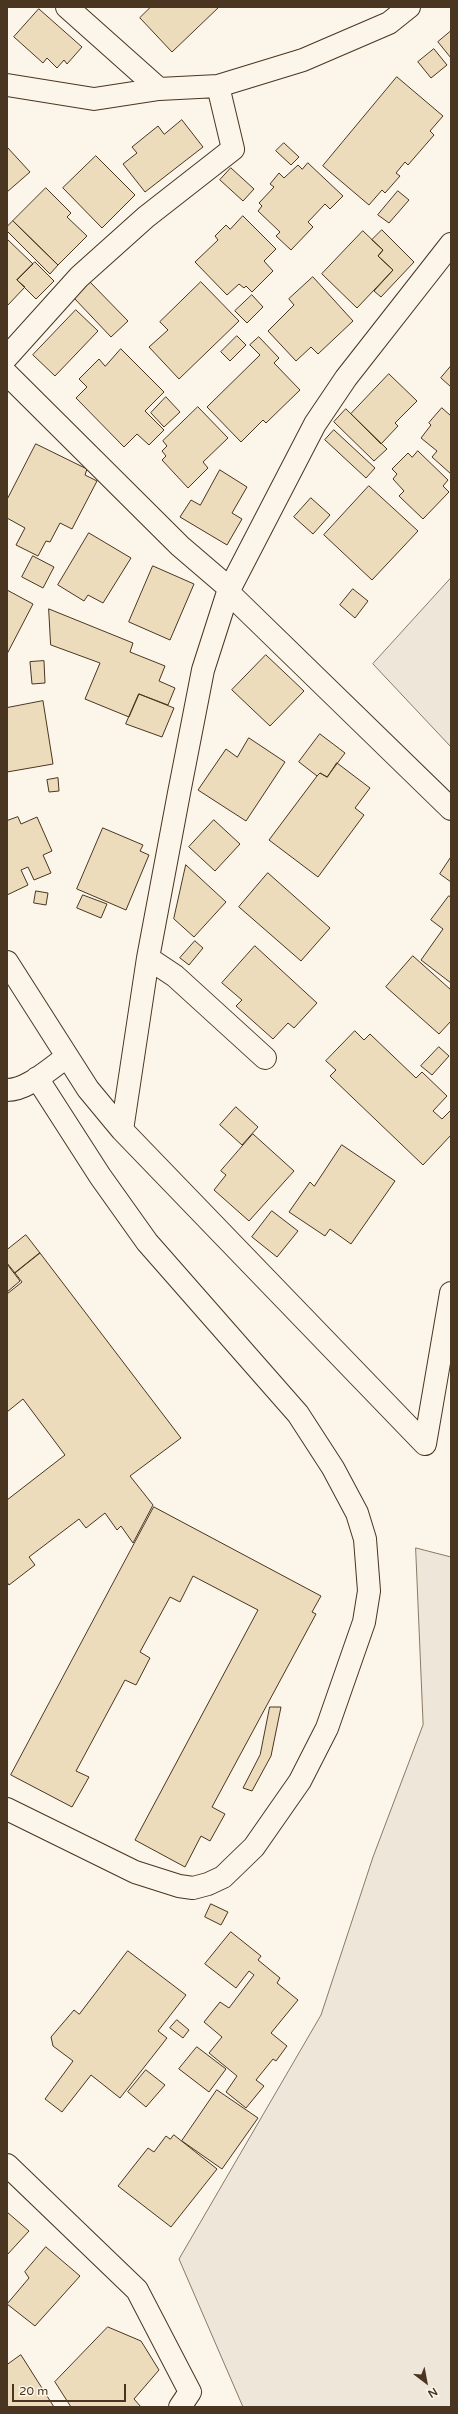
<!DOCTYPE html>
<html>
<head>
<meta charset="utf-8">
<style>
	body { margin:0 }
	#map { position:relative; width:458px; height:2414px; overflow:hidden; background:#fbf6e9; font-family:"Varela Round",sans-serif }
	canvas { display:block }
	.frame { position:absolute; inset:0; border:8px solid #4a3520; pointer-events:none }
	.north { position:absolute; left:406px; top:2362px; width:40px; height:40px; -webkit-text-stroke:3px #fbf6e9; paint-order:stroke; rotate:148deg; font-size:11px; font-weight:700; line-height:16px; text-align:center; color:#4a3520 }
	.north::after { content:''; display:block; margin:auto; width:14px; height:18px; background:#4a3520; clip-path:polygon(50% 0,100% 100%,50% 72%,0 100%) }
	.scale { position:absolute; left:12px; top:2384px; width:114px; height:18px; box-sizing:border-box; border:2px solid #4a3520; border-top:0; padding-left:5px; font-size:12px; line-height:14px; white-space:nowrap; color:#4a3520; -webkit-text-stroke:3px #fbf6e9; paint-order:stroke }
</style>
</head>
<body>
<div id="map">
<canvas width="458" height="2414"></canvas>
<div class="frame"></div>
<div class="north">N</div>
<div class="scale">20 m</div>
</div>
<script>
const g = document.querySelector('canvas').getContext('2d');
g.lineJoin = 'round';
function fill(path, color) { g.fillStyle = color; g.fill(path, 'evenodd'); }
function trace(path, color, width, dash) { g.strokeStyle = color; g.lineWidth = width; g.lineCap = dash ? 'butt' : 'round'; g.setLineDash(dash || []); g.stroke(path); }
const green = new Path2D(`
	M451,578V747L373,664Z
	M416,1548L451,1557V2407H243L179,2259L321,2015L373,1857L423,1725Z`);
fill(green, '#ede6d9');
trace(green, '#887966', 1);
const building = new Path2D(`
	M151,7H219L172,52L140,18Z
	M39,9L82,47L67,64L64,60L57,68L47,58L43,63L14,37Z
	M451,31V58L438,42Z
	M434,49L447,65L431,78L418,62Z
	M397,77L443,116L430,131L434,135L408,165L405,162L396,173L400,176L385,193L382,190L369,205L323,166Z
	M182,120L203,147L145,192L123,164L137,153L132,147L158,126L164,134Z
	M284,143L299,157L291,165L276,151Z
	M7,147L30,172L7,192Z
	M96,156L135,195L102,228L63,188Z
	M308,163L343,196L330,209L325,204L308,222L313,227L291,250L276,236L280,232L258,211L262,206L259,203L274,187L270,184L279,173L284,178L298,165L302,169Z
	M231,168L254,189L243,201L220,180Z
	M46,188L71,213L67,217L87,236L58,265L13,221Z
	M398,191L409,200L389,223L378,215Z
	M243,216L276,249L264,261L273,271L252,292L246,286L244,288L239,284L227,295L195,262L218,240L215,236L226,225L230,229Z
	M13,221L58,265L50,274L7,231V227Z
	M382,230L414,262L381,297L374,291L393,270L378,256L383,250L372,240Z
	M363,231L383,250L378,256L393,270L357,308L322,274Z
	M7,239L33,264L17,280L25,287L7,306Z
	M35,262L54,281L36,299L17,280Z
	M313,277L353,321L318,354L311,347L296,361L268,331L294,305L289,299Z
	M90,282L128,321L111,337L74,298Z
	M201,282L239,321L179,379L149,347L168,330L160,322Z
	M252,295L263,307L247,323L235,311Z
	M76,310L98,331L55,376L33,355Z
	M237,336L246,345L230,361L221,352Z
	M259,337L279,358L274,363L300,390L266,423L263,420L241,442L207,407L260,355L250,345Z
	M121,349L164,392L145,411L164,430L149,445L137,434L124,447L76,398L87,387L79,379L99,359L105,366Z
	M451,366V387L441,378Z
	M389,374L417,401L395,423L398,426L381,444L351,414Z
	M166,397L180,412L164,427L151,413Z
	M198,407L228,438L203,462L208,468L188,488L162,460L166,456L162,451L167,446L163,441Z
	M442,408L451,416V474L432,457L437,451L421,438L431,425L429,423Z
	M346,409L387,449L374,461L334,422Z
	M334,430L375,468L366,478L325,440Z
	M36,444L87,469L85,475L97,481L72,529L60,523L50,542L46,541L38,556L16,545L25,528L7,518V500Z
	M418,451L448,480L443,486L449,492L423,519L399,496L404,491L393,479L397,474L392,469L408,453L412,457Z
	M220,470L247,487L232,513L242,519L227,545L180,517L191,500L200,505Z
	M369,486L418,531L372,580L324,535Z
	M311,498L330,515L313,534L294,517Z
	M89,533L131,558L103,603L88,595L84,601L58,585Z
	M33,556L54,567L43,588L22,577Z
	M153,566L194,584L170,640L129,622Z
	M353,589L368,601L355,618L340,605Z
	M7,590L33,604L7,654Z
	M49,609L133,643L130,652L165,666L159,681L175,688L168,705L139,694L129,717L85,699L100,663L51,645Z
	M266,655L304,691L270,726L232,690Z
	M44,661L45,683L32,684L30,662Z
	M139,694L174,708L162,737L126,724Z
	M43,701L53,764L7,772V708Z
	M320,734L345,753L327,777L320,773L317,776L299,762Z
	M249,738L285,762L246,821L198,790L226,749L237,757Z
	M337,763L370,788L355,808L364,815L318,877L269,840L317,776L320,773L327,777Z
	M58,778L59,791L49,792L47,780Z
	M18,817L21,824L37,817L52,851L43,855L51,873L34,880L28,867L21,870L28,885L7,895V821Z
	M214,820L240,844L215,871L189,847Z
	M103,828L143,845L140,851L149,855L126,910L77,889Z
	M451,857V882L440,874Z
	M186,865L226,902L194,937L174,919Z
	M268,873L330,928L301,961L239,907Z
	M36,891L48,893L46,905L34,903Z
	M83,895L107,904L101,918L77,908Z
	M449,896L451,897V983L421,960L443,929L431,920Z
	M195,941L203,948L189,965L180,958Z
	M255,946L317,1003L294,1028L288,1023L273,1039L236,1006L242,1000L222,983Z
	M413,956L451,990V1021L439,1034L386,987Z
	M355,1031L364,1040L370,1034L416,1078L422,1072L447,1096L433,1111L442,1119L451,1110V1135L423,1165L330,1076L336,1070L326,1061Z
	M439,1047L449,1056L432,1075L421,1066Z
	M236,1107L258,1127L242,1145L220,1125Z
	M253,1134L294,1171L249,1221L214,1190L226,1175L221,1171Z
	M342,1145L395,1181L351,1244L330,1229L325,1236L289,1212L310,1182L314,1186Z
	M272,1211L298,1231L277,1257L252,1237Z
	M26,1235L40,1253L15,1273L7,1263V1250Z
	M40,1253L181,1438L130,1476L153,1505L133,1543L121,1526L117,1530L105,1513L86,1528L79,1519L29,1557L35,1565L9,1585L7,1582V1500L65,1455L23,1399L7,1412V1294L22,1282L15,1273Z
	M7,1264L20,1281L7,1292Z
	M154,1507L321,1596L312,1612L316,1614L212,1807L225,1814L210,1841L201,1836L185,1867L135,1840L258,1610L193,1576L180,1602L170,1597L140,1652L150,1658L136,1685L125,1680L76,1771L89,1777L72,1807L11,1775Z
	M270,1707H281L271,1756L252,1791L243,1788L260,1755Z
	M211,1904L228,1912L221,1925L205,1917Z
	M231,1932L261,1956L258,1960L280,1978L277,1983L298,2000L271,2033L287,2046L276,2061L273,2059L256,2080L264,2086L246,2108L226,2092L237,2076L209,2053L222,2037L204,2022L220,2002L229,2008L254,1975L249,1971L236,1988L205,1964Z
	M128,1951L186,1995L158,2031L167,2038L120,2098L91,2075L62,2112L45,2099L73,2061L53,2046L51,2037L74,2010L79,2014Z
	M177,2020L189,2030L183,2038L170,2028Z
	M197,2047L226,2069L209,2092L179,2069Z
	M146,2070L165,2085L146,2107L128,2092Z
	M217,2090L258,2118L222,2169L182,2141Z
	M174,2135L217,2169L171,2227L118,2186L148,2148L154,2152L166,2136L170,2139Z
	M7,2212L29,2231L7,2255Z
	M46,2247L80,2276L35,2326L7,2304L29,2278L25,2272Z
	M108,2327L141,2341L159,2370L134,2399L141,2407H71L55,2382Z
	M21,2355L54,2407H7V2365Z`);
fill(building, '#ecdcbc');
trace(building, '#4a3520', 1);
const minor = new Path2D(`
	M67,7L159,89
	M7,85L94,99L159,89L218,86L303,60L389,23L409,7
	M7,357L79,277L146,217L233,149L218,86
	M7,374L180,546L229,588
	M228,592L451,809
	M148,958L175,976L265,1058
	M7,962L88,1089L122,1130L425,1444L451,1293
	M7,1090C28,1090 50,1068 67,1057
	M122,1130L148,958L179,793L203,670L228,592L315,424L346,378L451,244
	M7,1809L135,1872L179,1886L193,1888L208,1884L223,1877L254,1847L300,1781L327,1728L364,1622L369,1591L365,1539L357,1513L333,1468L298,1414L147,1242L100,1176L37,1078
	M7,2165L137,2290L190,2392L180,2407`);
trace(minor, '#4a3520', 24);
trace(minor, '#fbf6e9', 22);
</script>
</body>
</html>
